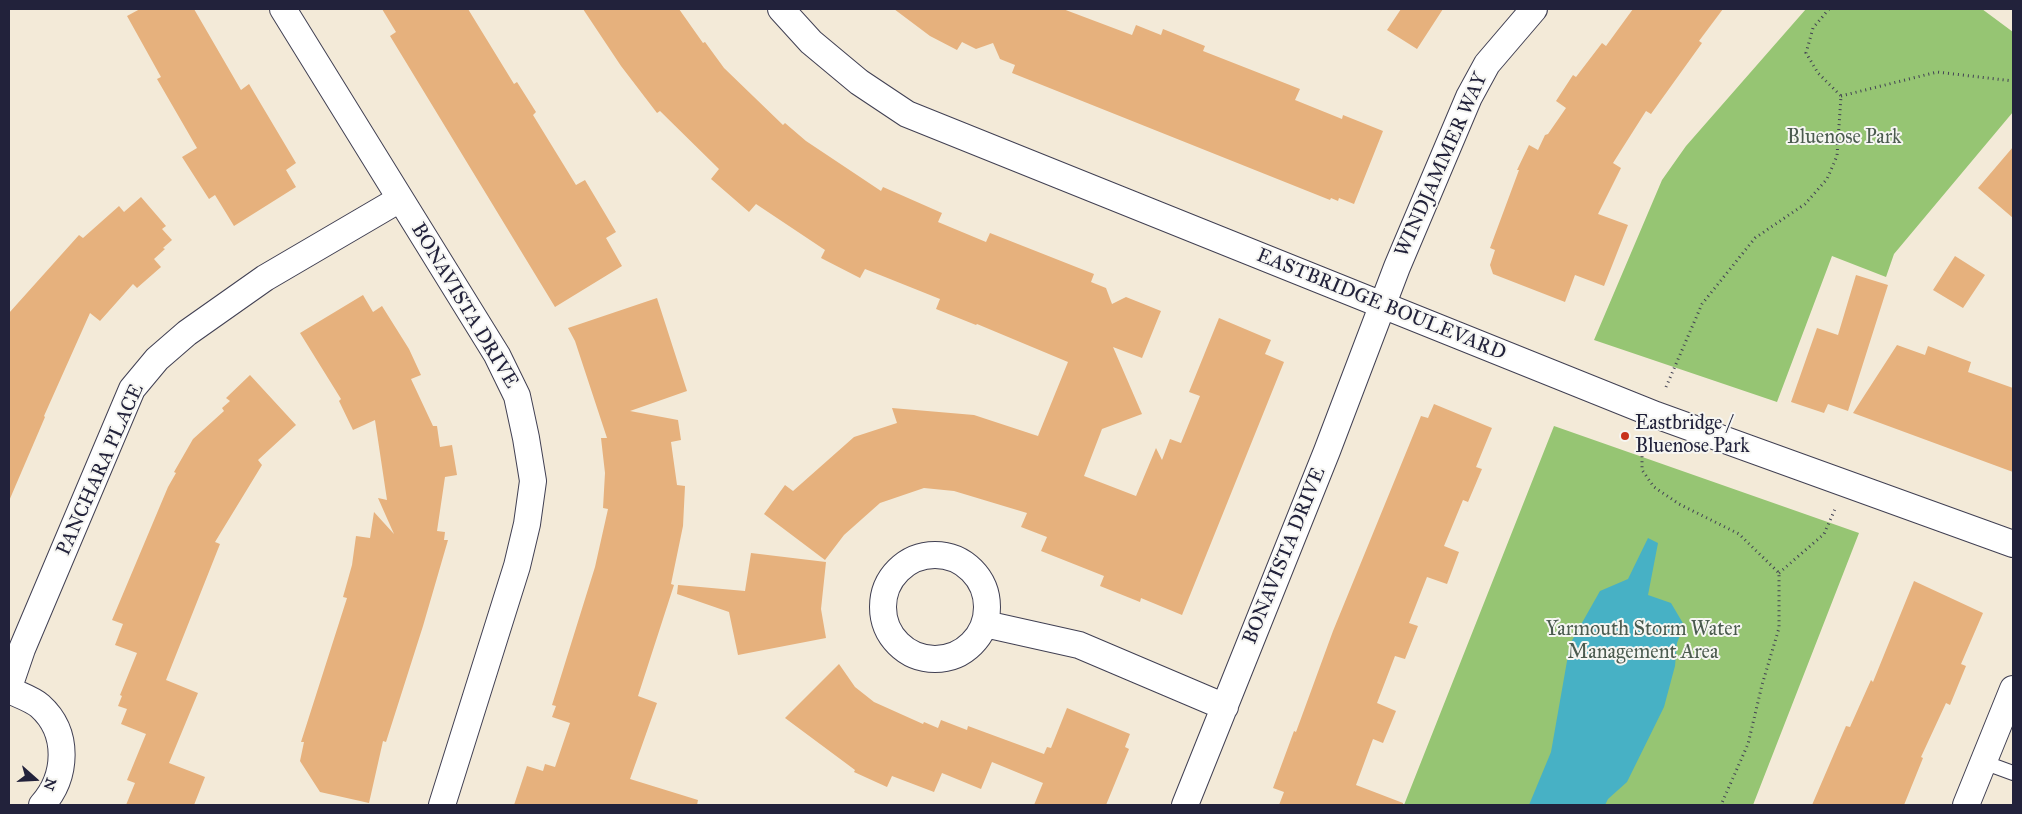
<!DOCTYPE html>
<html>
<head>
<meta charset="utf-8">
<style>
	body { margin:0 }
	#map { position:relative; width:2022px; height:814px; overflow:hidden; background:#f3ead8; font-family:"IM FELL Great Primer",serif }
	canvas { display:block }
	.frame { position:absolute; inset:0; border:10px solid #22223b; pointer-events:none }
	.north { position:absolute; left:10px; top:754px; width:50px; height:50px; -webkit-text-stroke:4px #f6f6f2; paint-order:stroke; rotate:109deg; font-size:14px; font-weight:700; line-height:20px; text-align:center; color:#22223b }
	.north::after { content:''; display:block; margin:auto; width:18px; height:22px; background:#22223b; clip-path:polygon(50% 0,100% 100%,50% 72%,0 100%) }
</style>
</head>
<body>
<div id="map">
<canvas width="2022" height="814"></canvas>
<div class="frame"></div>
<div class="north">N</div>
</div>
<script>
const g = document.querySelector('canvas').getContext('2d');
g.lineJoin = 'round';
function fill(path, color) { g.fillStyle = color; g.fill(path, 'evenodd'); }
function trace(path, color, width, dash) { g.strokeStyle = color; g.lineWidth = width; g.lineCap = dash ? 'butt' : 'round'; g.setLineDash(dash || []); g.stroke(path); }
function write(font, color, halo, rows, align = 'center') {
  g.font = font + ' "IM FELL Great Primer",serif'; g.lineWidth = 4; g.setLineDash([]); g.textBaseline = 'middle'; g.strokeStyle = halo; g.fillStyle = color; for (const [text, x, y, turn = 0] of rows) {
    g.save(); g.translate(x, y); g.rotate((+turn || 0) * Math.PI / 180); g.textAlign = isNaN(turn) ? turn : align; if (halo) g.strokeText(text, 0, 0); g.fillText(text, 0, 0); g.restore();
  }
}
fill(new Path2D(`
	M1806,9H1982L2013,32V112L1894,254L1886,277L1832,256L1777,402L1594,340L1662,180L1686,146Z
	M1554,426L1859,533L1753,805H1404Z`), '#96c573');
fill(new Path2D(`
	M1648,538L1658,543L1648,595L1671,603L1684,625L1677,643L1675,666L1664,707L1627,782L1608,799L1605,805H1529L1551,752L1570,644L1600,591L1628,579Z`), '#47b1c5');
fill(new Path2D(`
	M140,9H194L241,90L249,84L296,163L286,170L296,187L234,226L215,195L209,199L182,157L197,148L157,79L161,77L127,16Z
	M382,9H468L514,84L517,82L536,112L533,115L576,185L585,180L616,232L606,238L622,266L555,307L390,36L396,32Z
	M583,9H679L703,43L705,42L724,68L783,125L785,123L806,141L881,191L883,187L942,213L938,222L986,242L990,233L1094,274L1091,282L1106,288L1112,304L1126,297L1161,311L1142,358L1113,347L1142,414L1102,429L1084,476L1136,496L1156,448L1162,460L1170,439L1181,443L1200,396L1189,392L1219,318L1271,340L1265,354L1284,362L1182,615L1141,598L1140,602L1100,586L1104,576L1041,551L1047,537L1021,527L1027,513L954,491L924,488L880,503L844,535L825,560L764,514L785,485L793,491L854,437L897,423L892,408L974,415L1038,436L1068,362L977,324L976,325L936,309L940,299L865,269L860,278L821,258L825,250L756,204L749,212L711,179L719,169L660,111L657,113L621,66Z
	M894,9H1063L1132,35L1136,25L1161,35L1163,29L1205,46L1203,51L1300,89L1295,100L1342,119L1343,115L1383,131L1354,204L1339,198L1338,201L1331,198L1330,200L1012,73L1015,65L1000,59L993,43L976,49L962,42L957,50L930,36Z
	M1401,9H1443L1417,49L1387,30Z
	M1633,9H1723L1699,41L1702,43L1651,114L1646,111L1613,163L1621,168L1598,214L1628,225L1604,286L1575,275L1565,302L1493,274L1490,265L1495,250L1490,248L1519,170H1517L1529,145L1538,150L1545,135L1548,134L1566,108L1556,101L1573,75L1576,77L1602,43L1606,46Z
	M2013,147V218L1978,188Z
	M141,197L166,226L162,229L172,240L163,248L165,249L154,259L161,267L137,288L133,284L100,321L90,313L44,416L45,417L9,501V313L79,235L83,238L119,206L124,212Z
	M1955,256L1985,275L1963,308L1933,290Z
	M1856,275L1888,285L1848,411L1828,404L1824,413L1791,402L1817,328L1838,335Z
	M363,295L373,312L382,306L409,349L421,375L411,379L433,426H437L440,447L452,445L457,475L445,477L437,531L445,532L444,540H448L423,626L386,742L383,741L369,803L320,792L300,761L304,742H301L347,598L343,597L352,565L356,536L370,538L374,512L394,534L378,498L387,500L375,420L353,430L339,401L341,399L300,333Z
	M657,298L687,391L630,411L678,420L681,440L671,442L677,485L685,486L683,526L671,584L674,585L638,696L657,703L630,779L698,800L697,805H514L527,766L543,771L545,764L555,767L570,723L552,717L556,706L552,705L595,567L608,509L603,508L605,473L601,438H607L575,341L568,328Z
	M1897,345L1925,355L1928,346L1971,362L1968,372L2013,388V472L1853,413Z
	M250,375L296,425L258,460L262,465L215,542L220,544L166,680L198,693L169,763L205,777L194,805H126L135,783L127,780L146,734L121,724L127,709L118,706L122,696L120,695L137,653L115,645L123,624L112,620L168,487L176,473L174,472L193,439L224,411L222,408L230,401L226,398Z
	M1434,404L1492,428L1476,467L1482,469L1468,502L1463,500L1444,546L1459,552L1447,584L1427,577L1409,623L1418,626L1405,659L1395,656L1377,703L1396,711L1383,743L1373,739L1356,785L1403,803V805H1279L1284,792L1273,788L1294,731L1296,732L1333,631L1421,416L1428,418Z
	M751,553L826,562L821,609L826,638L738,655L729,612L677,594L678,585L745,591Z
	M1914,581L1983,613L1961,664L1966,666L1950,705L1946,703L1921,757L1923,758L1904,805H1812L1846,726L1850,727L1871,680L1873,682Z
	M839,664L855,687L874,702L923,724L924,722L938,728L941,720L967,730L968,726L1044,754L1047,747L1051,748L1067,708L1130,734L1125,747L1129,749L1106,805H1034L1043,783L992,762L981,789L942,773L934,792L892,776L887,787L854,772L855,770L785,718Z`), '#e6b17d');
const service = new Path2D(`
	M1983,762L2013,773`);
const minor = new Path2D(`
	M283,9L497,355L517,396L526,438L533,481L527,524L517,566L442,805
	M781,9L811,42L859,82L907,114L1656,415L2013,544
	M883 607a52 52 0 1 1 104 0a52 52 0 1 1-104 0Z
	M985,624L1079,645L1225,707
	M9,687L22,649L132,389L157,359L187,333L265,278L400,199
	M9,690C19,695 32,699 40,706C70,733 67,777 42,805
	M1185,805L1327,451L1397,267L1469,97L1487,64L1534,9
	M1966,805L2013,689`);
trace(service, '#414053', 16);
trace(minor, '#414053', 28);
trace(new Path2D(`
	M1829,9L1813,28L1806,53L1818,73L1841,96
	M1841,96L1937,72L2013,81
	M1666,387L1702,304L1755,238L1805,204L1827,179L1837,156L1841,96
	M1646,442L1642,454V470L1654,487L1679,504L1739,534L1779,573V628L1762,685L1748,744L1721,805
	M1779,573L1824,534L1835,509`), '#414053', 3, [1, 4]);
trace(service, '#fff', 14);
trace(minor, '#fff', 26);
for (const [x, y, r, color] of [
	[1625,436,5,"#c8321e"]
]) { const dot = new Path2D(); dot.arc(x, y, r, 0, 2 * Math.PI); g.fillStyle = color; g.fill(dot); trace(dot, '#f6f6f2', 2); }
write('20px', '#4b5b4f', '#f6f6f2', [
	["Bluenose Park",1844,138],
	["Yarmouth Storm Water",1643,630],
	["Management Area",1643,653]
]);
write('20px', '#22223b', '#f6f6f2', [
	["WINDJAMMER WAY",1442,165,-66],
	["EASTBRIDGE BOULEVARD",1381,305,22],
	["BONAVISTA DRIVE",464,306,59],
	["PANCHARA PLACE",101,470,-66],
	["BONAVISTA DRIVE",1285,556,-68]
]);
write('20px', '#22223b', '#f6f6f2', [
	["Eastbridge /",1635,424],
	["Bluenose Park",1635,447]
], 'left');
</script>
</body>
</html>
